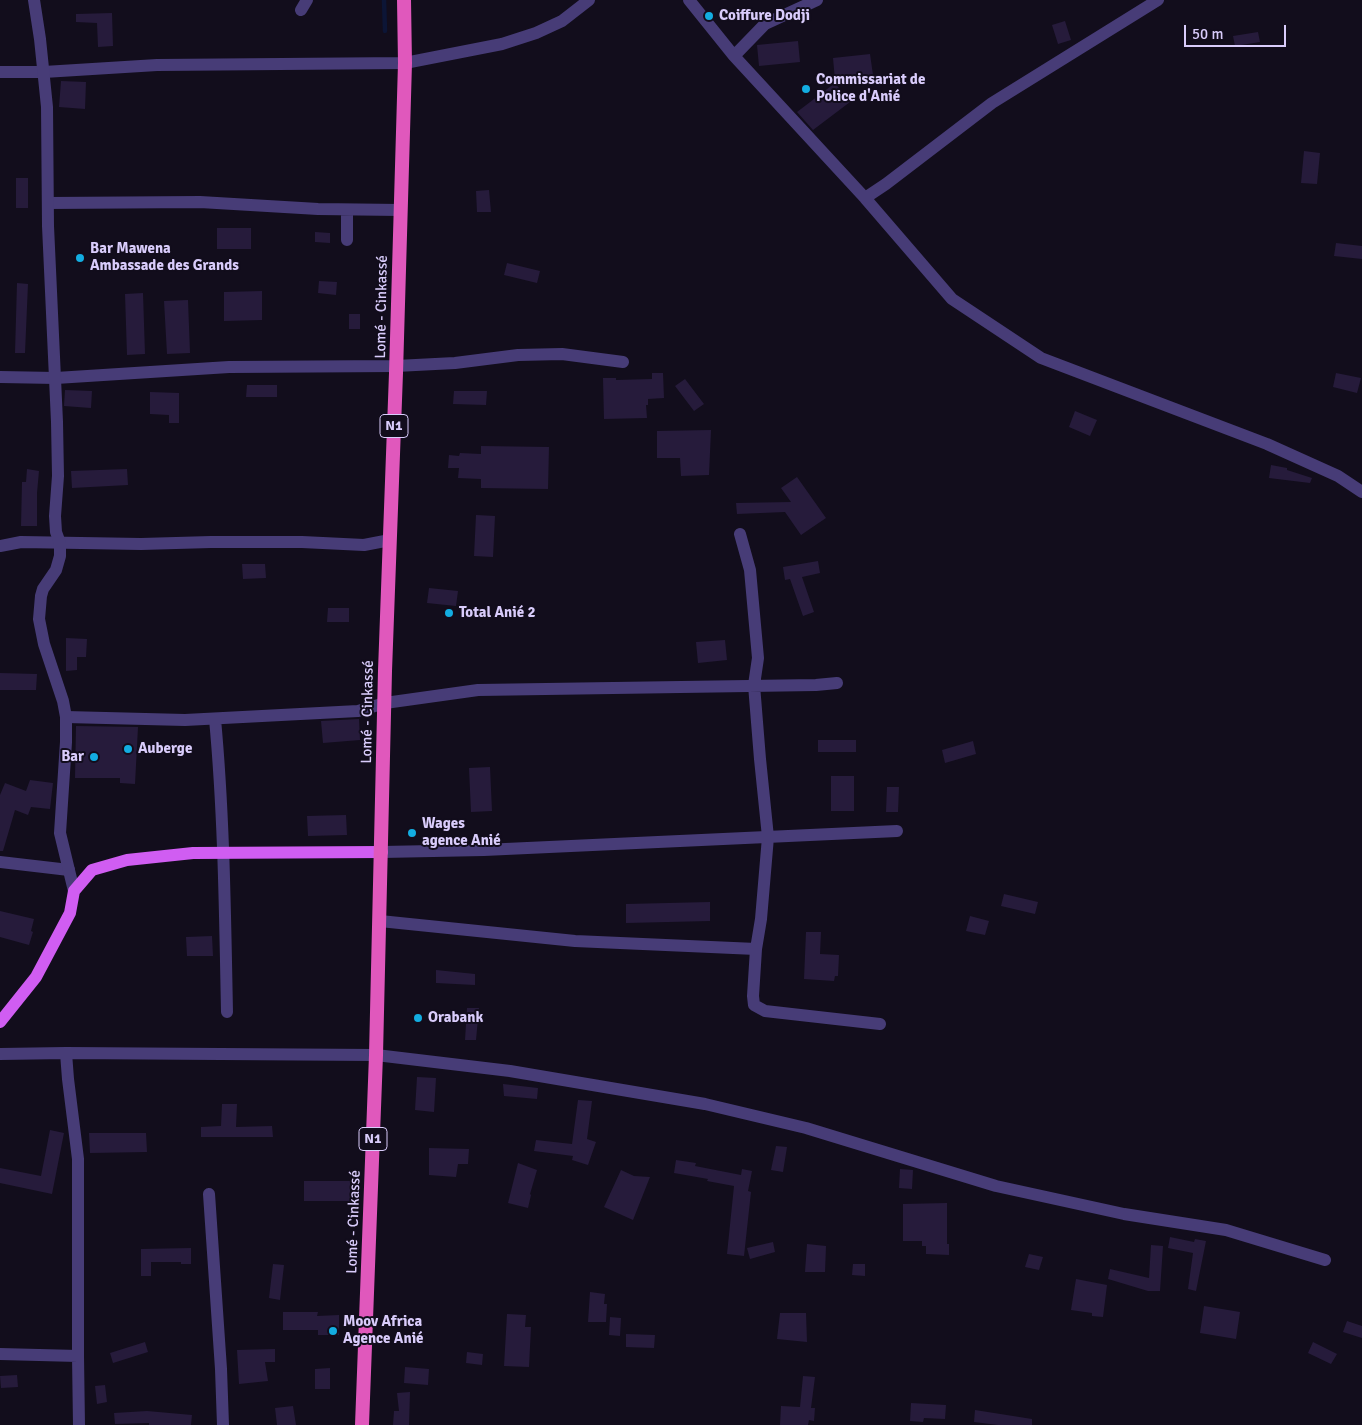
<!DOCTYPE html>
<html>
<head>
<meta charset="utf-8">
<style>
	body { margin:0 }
	#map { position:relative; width:1362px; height:1425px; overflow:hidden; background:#120d1c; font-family:Signika,sans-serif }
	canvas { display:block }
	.scale { position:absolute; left:1184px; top:25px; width:102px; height:22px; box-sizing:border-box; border:2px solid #d9ccfb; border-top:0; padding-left:6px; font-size:15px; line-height:18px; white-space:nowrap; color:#d9ccfb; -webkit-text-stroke:4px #120d1c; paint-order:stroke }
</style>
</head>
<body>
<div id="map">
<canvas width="1362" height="1425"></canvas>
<div class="scale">50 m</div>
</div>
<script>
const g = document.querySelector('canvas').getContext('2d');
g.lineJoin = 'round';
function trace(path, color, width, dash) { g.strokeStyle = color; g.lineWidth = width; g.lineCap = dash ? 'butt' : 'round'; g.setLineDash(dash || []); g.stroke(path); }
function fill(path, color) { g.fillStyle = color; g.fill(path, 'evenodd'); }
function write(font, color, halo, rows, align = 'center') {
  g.font = font + ' Signika,sans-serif'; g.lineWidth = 4; g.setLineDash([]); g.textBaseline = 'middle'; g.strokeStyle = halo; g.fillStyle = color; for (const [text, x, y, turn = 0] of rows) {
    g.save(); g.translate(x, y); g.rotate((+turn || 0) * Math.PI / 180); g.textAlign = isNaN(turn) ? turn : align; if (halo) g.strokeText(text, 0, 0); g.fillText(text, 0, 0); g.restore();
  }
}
trace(new Path2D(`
	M384,0L385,31`), '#0c1536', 4.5);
fill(new Path2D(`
	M112,13L113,46L98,47L97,23L76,22V14Z
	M1065,21L1071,40L1058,44L1052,25Z
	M1258,32L1260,42L1235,46L1233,36Z
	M798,41L800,62L759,66L757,45Z
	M870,54L873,75L835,80L833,58Z
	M61,81L86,82L85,109L59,107Z
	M835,83L850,102L813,130L797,112Z
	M1304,151L1320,153L1317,184L1301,183Z
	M16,178H28V208H16Z
	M489,190L491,212H477L476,191Z
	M217,228H251V249H217Z
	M315,232L330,233V243L315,242Z
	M1336,243L1362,246V259L1334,256Z
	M507,263L540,271L537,283L504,275Z
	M319,281L337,282L336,295L318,293Z
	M17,283L28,284L25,353H15Z
	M262,291V320L224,321V292Z
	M143,293L145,354L127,355L125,294Z
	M188,300L190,353L167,354L164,301Z
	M349,314H360V329H349Z
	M652,373H663L664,398L648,399V405H646L647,418L604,419L603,378H616V380L652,379Z
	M1336,373L1361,378L1357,393L1333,387Z
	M685,379L704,404L694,411L675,386Z
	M247,385H277V397H246Z
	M65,390L92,391L91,408L64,406Z
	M454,391H487L486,405L453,404Z
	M150,392L179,393V423H169V415L150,414Z
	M1075,411L1097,420L1090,436L1069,427Z
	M711,430L709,475L681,476L680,458H657V431Z
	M481,446L549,447L548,489L481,488V479L458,478L459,468H448L449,455L459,456L460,453L481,454Z
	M1271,465L1287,468V470L1312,478L1310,483L1269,478Z
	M27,469L39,471L37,493V526H21L22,482H26Z
	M127,469L128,485L72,488L71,471Z
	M797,477L826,518L801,535L785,512L737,514L736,503L791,502L781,488Z
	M476,515L495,516L493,557L474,556Z
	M818,561L820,573L802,577L814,612L803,616L790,579L785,580L783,567Z
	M242,564H265L266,578L243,579Z
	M429,588L458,591L456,606L427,603Z
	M328,608H349V622H327Z
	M66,638L87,639L86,657H77V670L66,671Z
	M725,640L727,660L698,663L696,642Z
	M0,673L37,674L36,690H0Z
	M359,719L360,740L323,743L321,721Z
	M76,726L138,727L135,784L120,783V778H75Z
	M818,740H856V752H818Z
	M973,741L976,754L945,763L942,750Z
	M490,767L492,811L471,812L469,768Z
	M831,776H854V811H831Z
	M30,780L53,783L50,809L31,807L28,815L15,810L3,851H0V795L5,783L26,791Z
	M887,787H899L898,812H886Z
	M346,815L347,835L308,836L307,816Z
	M1004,894L1038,902L1035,914L1001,906Z
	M710,902V921L626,923V904Z
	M0,911L34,919L31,931L33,932L29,945L0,937Z
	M970,916L989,921L985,935L966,931Z
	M806,932H821L820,954L839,955L838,976H835L834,981L804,979Z
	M212,936L213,956H187L186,937Z
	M436,970L475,974V985L436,983Z
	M467,1008H479L476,1040H465Z
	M417,1077L436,1078L434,1112L415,1110Z
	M503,1084L538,1088L537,1099L504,1096Z
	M578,1100L592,1101L587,1139L596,1142L588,1165L572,1160L573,1156L534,1151L536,1140L572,1144Z
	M222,1104H237L236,1127L272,1126L273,1137H201V1127L221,1126Z
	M50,1130L64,1133L52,1194L0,1183V1168L41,1176Z
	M89,1133H146L147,1152L90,1153Z
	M776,1146L787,1147L783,1172L771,1170Z
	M429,1148L469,1149L468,1164H458L456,1177L429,1175Z
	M676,1160L696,1163L695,1166L741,1175L742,1169L752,1171L748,1191L751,1192L744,1256L727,1254L734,1186L707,1181L708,1179L674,1173Z
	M518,1163L537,1170L530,1194L531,1195L528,1208L508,1203Z
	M900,1169L913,1170L912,1189L899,1188Z
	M621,1170L634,1176L650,1177L633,1220L604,1207Z
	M304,1181H350V1201H304Z
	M947,1203V1244H949V1255L926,1254V1246H922V1241H903V1204Z
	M1170,1237L1194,1242L1195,1239L1206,1241L1196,1291L1188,1289L1193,1253L1168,1248Z
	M773,1242L775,1252L750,1259L747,1248Z
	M807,1244L826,1246L825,1272H805Z
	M1151,1245L1163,1246L1160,1291H1148L1108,1279L1110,1269L1149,1278Z
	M191,1248V1264H181V1262H151V1276H141V1249Z
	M1029,1254L1043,1257L1039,1270L1025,1267Z
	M273,1264L284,1265L280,1300L269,1298Z
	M853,1264H865V1276L852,1275Z
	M1076,1279L1107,1285L1103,1317L1092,1316V1313L1071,1310Z
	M590,1292L605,1294L604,1304H607L606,1322H588Z
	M1204,1306L1240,1312L1236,1339L1200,1333Z
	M283,1312H318L317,1316L339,1315V1335H318V1330H283Z
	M780,1313H806L807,1342L777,1339Z
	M507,1314L526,1315L525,1327H531L529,1367L504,1366Z
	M610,1317L621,1318L620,1336L609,1335Z
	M1347,1321L1362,1326V1338L1343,1332Z
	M626,1334L655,1335L654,1348L626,1347Z
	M145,1342L148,1352L113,1363L110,1353Z
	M1313,1342L1337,1354L1331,1364L1308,1353Z
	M275,1349V1362H265L268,1381L239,1384L237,1350Z
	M467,1352L483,1354L482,1365L466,1363Z
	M405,1367L429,1369L428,1385L404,1383Z
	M330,1368V1389H315V1369Z
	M17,1375L18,1387L1,1388L0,1376Z
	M803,1376L815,1377L811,1408H815L814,1421L809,1420L808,1425H780L781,1406L800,1407Z
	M105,1385L107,1402L97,1404L95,1386Z
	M410,1392L409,1425H393L394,1411H399L397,1393Z
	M911,1403L946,1405L945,1419L924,1418L923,1422L910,1421Z
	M293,1406L296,1425H277L275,1408Z
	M975,1410L1032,1419V1425H998L974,1422Z
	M147,1411L192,1415L191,1425H149V1423L115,1424L114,1413Z`), '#261b3b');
trace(new Path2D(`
	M689,0L734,56L865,198L952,299L1041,358L1267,444L1338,476L1362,492
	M301,10L307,0
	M734,56L765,24L817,0
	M0,72H44L157,65L405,63L502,44L536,33L562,21L589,0
	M865,198L886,184L992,103L1158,0
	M48,203L200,202L318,209L400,210
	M347,240V210
	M0,377L56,378L229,367L396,366L455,363L518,355L562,354L623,362
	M740,534L750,570L758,658L754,685L760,759L768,837L761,919L756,949L753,996L754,1005L765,1011L880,1024
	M0,546L21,542L141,544L211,542H302L364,545L390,540
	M66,717L185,720L358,711L385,703L478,690L816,685L837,683
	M215,719C224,816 225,914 227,1012
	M382,852L484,850L897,831
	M0,862L69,870
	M380,921L575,941L756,949
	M66,1053L376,1055L510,1071L705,1104L806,1128L996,1186L1124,1214L1226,1230L1325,1260
	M0,1054L66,1053L68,1079L78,1159V1356L79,1425
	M209,1194L221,1369L223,1425
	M0,1354L78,1356`), '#473c77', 12);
trace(new Path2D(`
	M34,0L40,39L47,107L48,226L57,422L58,476L55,516L56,532L60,543V556L56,570L43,589L41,596L39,619L44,644L63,701L66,717V742L60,833L74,891`), '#473c77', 12);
trace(new Path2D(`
	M0,1022L36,977L70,913L74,891L92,870L127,860L193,853L382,852`), '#d05df2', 12);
trace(new Path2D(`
	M362,1425L376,1055L385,671L396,373L405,63L404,0`), '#e058bc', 14);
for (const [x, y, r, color] of [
	[709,16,5,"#13ade1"],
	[806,89,5,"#13ade1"],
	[80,258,5,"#13ade1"],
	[449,613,5,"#13ade1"],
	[128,749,5,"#13ade1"],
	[94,757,5,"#13ade1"],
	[412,833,5,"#13ade1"],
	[418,1018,5,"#13ade1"],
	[333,1331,5,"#13ade1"]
]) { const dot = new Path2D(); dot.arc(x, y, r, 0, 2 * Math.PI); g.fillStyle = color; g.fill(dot); trace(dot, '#120d1c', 2); }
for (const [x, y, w] of [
	[394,426,28],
	[373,1139,28]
]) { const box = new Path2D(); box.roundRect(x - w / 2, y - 11.5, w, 23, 4); g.fillStyle = '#120d1c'; g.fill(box); trace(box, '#d9ccfb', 1); }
write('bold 14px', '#d9ccfb', null, [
	["N1",394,426],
	["N1",373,1139]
]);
write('bold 15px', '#d9ccfb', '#120d1c', [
	["Coiffure Dodji",719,16],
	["Commissariat de",816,80],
	["Police d'Anié",816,97],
	["Bar Mawena",90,249],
	["Ambassade des Grands",90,266],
	["Total Anié 2",459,613],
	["Auberge",138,749],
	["Bar",84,757,"right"],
	["Wages",422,824],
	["agence Anié",422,841],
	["Orabank",428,1018],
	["Moov Africa",343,1322],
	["Agence Anié",343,1339]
], 'left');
write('15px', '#d9ccfb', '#120d1c', [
	["Lomé - Cinkassé",382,307,-89],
	["Lomé - Cinkassé",368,712,-89],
	["Lomé - Cinkassé",354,1222,-88]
]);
</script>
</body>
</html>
